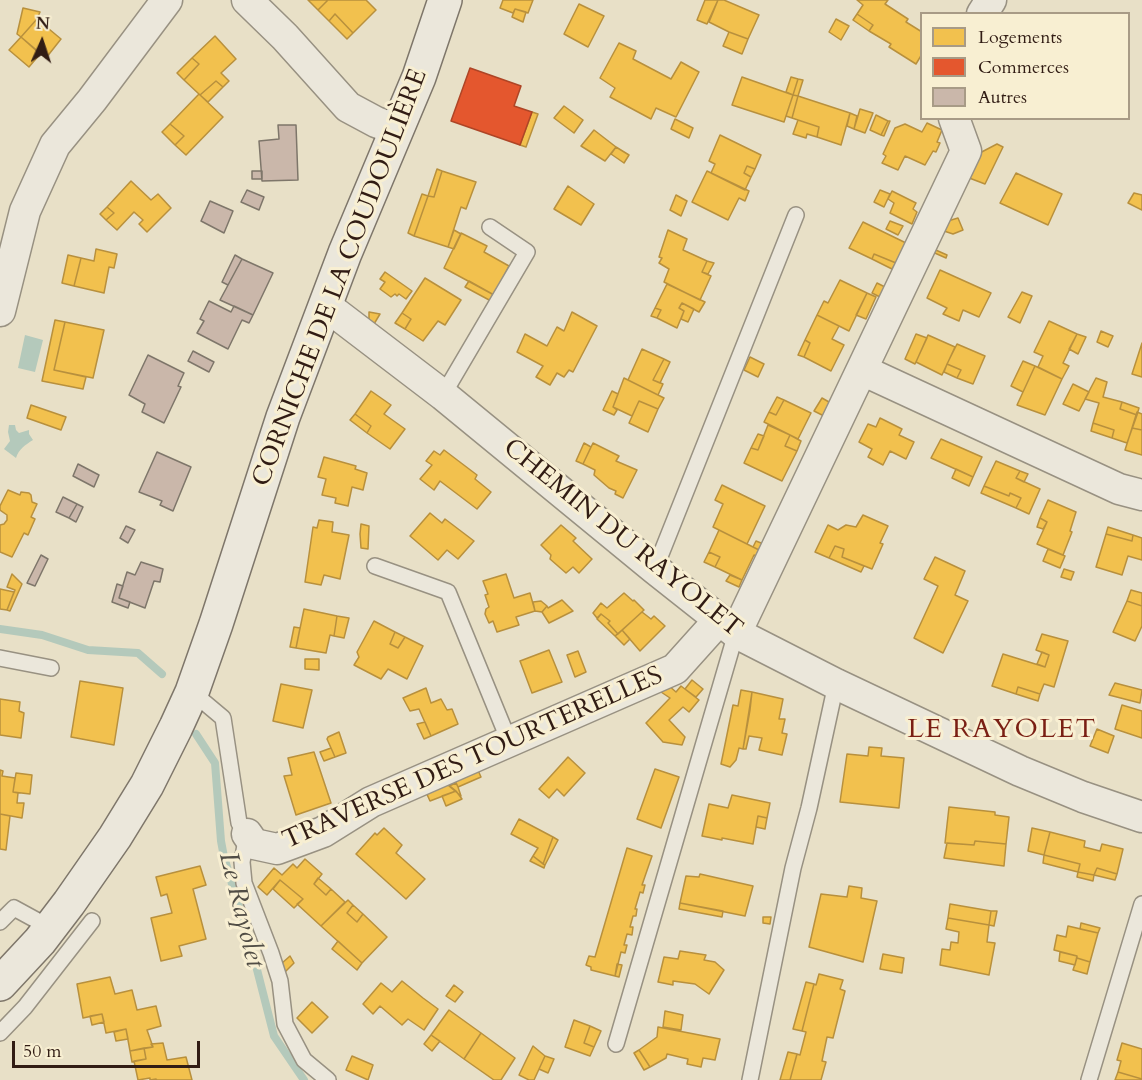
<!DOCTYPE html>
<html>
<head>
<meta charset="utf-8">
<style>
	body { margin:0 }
	#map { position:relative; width:1142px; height:1080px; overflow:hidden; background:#e8e0c7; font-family:Cardo,serif }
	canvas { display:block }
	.legend { position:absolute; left:920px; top:12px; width:210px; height:108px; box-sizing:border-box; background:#f8efd2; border:2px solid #a89b86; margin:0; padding:8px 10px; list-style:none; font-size:18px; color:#311c14 }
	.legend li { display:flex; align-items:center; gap:12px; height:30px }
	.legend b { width:30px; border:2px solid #a89b86 }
	.north { position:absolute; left:12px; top:12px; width:60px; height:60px; -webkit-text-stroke:4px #f8efd2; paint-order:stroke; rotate:3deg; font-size:16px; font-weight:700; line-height:24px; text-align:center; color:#311c14 }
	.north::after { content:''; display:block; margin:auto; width:21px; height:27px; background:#311c14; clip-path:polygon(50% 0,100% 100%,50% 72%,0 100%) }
	.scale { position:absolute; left:12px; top:1041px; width:188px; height:27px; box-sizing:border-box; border:3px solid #311c14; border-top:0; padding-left:8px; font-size:18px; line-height:21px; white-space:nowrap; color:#311c14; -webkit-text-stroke:4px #f8efd2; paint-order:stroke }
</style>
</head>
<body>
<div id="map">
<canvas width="1142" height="1080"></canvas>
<ul class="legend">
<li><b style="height:16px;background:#f2c14e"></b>Logements</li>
<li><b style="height:16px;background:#e4572e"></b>Commerces</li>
<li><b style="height:16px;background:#cab7aa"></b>Autres</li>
</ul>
<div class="north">N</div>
<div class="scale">50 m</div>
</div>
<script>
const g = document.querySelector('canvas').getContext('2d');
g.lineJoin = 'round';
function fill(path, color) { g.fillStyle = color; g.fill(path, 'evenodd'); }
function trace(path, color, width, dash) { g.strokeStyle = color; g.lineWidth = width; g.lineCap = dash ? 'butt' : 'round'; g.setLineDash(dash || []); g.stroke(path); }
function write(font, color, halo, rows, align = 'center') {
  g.font = font + ' Cardo,serif'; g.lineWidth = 6; g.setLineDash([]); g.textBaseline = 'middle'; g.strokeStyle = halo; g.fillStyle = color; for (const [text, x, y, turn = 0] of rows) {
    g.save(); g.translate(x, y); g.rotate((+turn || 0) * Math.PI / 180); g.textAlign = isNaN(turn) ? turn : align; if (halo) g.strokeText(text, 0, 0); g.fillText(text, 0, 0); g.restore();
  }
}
fill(new Path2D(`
	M25,335L43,340L35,372L18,368Z
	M9,425H15L16,430L19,433L29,430V434L33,440C25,445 19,449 16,458L4,449L10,441L8,432Z`), '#b4c9bb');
const homes = new Path2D(`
	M308,0H328L318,10Z
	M328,0H366L376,10L353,33L335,14L329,21L318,10Z
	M503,0H533L528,13L515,9L513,13L500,8Z
	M705,0H718L707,24L697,20Z
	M718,0H724L759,15L748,39L729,32L709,22Z
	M857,0H888L885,4L908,19L906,22L922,32V54L916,64L889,47L891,44L869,31L873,25L857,14L863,5Z
	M579,4L604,16L588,47L564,34Z
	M23,8L40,12L37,19L21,37L17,34Z
	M515,9L526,12L523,22L512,17Z
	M335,14L353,33L347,39L329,21Z
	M857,14L873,25L869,31L853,20Z
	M37,19L61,39L46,58L21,37Z
	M836,19L849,26L841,40L829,32Z
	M729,32L748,39L742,54L723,46Z
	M215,36L236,59L221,73L229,81L223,87L216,81L200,95L184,80L199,64L192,58Z
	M21,37L40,54L29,67L9,50Z
	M619,43L636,51L633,59L671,79L681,62L699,72L676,117L656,108L651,119L610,97L615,88L600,78Z
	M192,58L199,64L184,80L177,73Z
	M742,77L793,95L784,122L732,105Z
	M791,77L798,79L793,95L786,92Z
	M798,79L803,80L798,96L793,95Z
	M216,81L223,87L208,102L200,95Z
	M199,94L223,117L186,155L175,145L184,136L170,124Z
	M793,95L798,96L792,118L786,116Z
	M798,96L850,113L841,145L817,137L819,127L792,118Z
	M564,106L583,120L574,133L554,118Z
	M860,109L873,113L865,133L854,129Z
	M532,112L538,114L526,147L520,145Z
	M850,113L857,116L854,129L847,126Z
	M876,115L888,121L881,135L870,130Z
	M675,119L693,128L689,138L671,129Z
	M798,120L819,127L817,137L807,134L806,138L793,134Z
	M888,121H890L884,136L881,135Z
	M927,123L942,130L937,142L940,143L936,152L933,151L925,165L905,156L898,170L882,163L886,156L883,154L895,128L905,124L922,132Z
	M170,124L184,136L175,145L162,132Z
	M594,130L616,147L605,161L581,146Z
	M720,135L761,155L755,169L747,166L744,173L751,177L745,190L711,173L715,164L709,161Z
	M997,144L1003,147L985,184L964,176L974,156Z
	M616,147L629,155L624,163L611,154Z
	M747,166L755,169L751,177L744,173Z
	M437,169L442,171L434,197L428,196Z
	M442,171L476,182L466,209L461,207L448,247L414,236L428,196L434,197Z
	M707,171L749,191L745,201L739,198L728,220L692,202Z
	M1016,173L1062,194L1048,225L1000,203Z
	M131,181L151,200L158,194L171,208L147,232L139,224L143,220L134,212L117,230L106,220L114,213L107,207Z
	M568,186L594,204L581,225L554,209Z
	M880,190L890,194L884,207L874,202Z
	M892,191L916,203L913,209L917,212L912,224L890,213L894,203L888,199Z
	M1134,193L1142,195V210L1128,203Z
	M422,194L428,196L414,236L408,233Z
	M676,195L687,201L681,216L670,210Z
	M107,207L114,213L106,220L100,214Z
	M958,218L963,230L953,234L944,231L941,223Z
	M890,221L903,226L898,235L886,229Z
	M863,222L906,243L896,263L874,254L872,259L849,248Z
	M454,230L461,234L454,249L448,247Z
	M668,230L687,239L683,250L707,261L702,272L711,276L700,300L664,282L669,269L659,263L662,258L659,257Z
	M461,233L487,246L484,252L509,266L494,295L444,268Z
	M929,247L947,255L946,258L928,250Z
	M96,249L117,254L114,268L109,267L104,293L74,286L81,258L94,261Z
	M874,254L896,263L892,269L872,259Z
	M68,255L81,258L74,286L62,283Z
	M707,261L714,263L708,274L702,272Z
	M940,270L991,293L979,317L963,310L959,321L943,314L947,308L927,298Z
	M385,272L412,291L406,299L399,294L397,296L395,294L391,297L380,289L385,282L380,279Z
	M425,278L461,300L445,325L438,321L423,341L405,329L411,319L402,313Z
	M840,280L867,293L849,331L817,315L824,301L828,303Z
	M469,281L494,295L491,301L465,287Z
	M877,283L891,290L886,300L872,293Z
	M667,284L705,302L699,312L682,303L679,308L684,311L677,328L657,318L661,310L655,308Z
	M1022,292L1032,296L1020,323L1008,317Z
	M867,293L876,297L866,319L856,315Z
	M682,303L694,309L688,322L681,319L684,311L679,308Z
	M655,308L661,310L657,318L651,316Z
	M369,312L380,314L374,324L369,320Z
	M572,312L597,326L573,372L569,370L564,377L557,373L550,385L536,377L543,366L517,352L525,334L547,346L557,327L564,331Z
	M402,313L411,319L405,329L395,323Z
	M817,315L839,326L832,339L844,345L831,371L804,357L810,343L805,340Z
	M55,320L65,322L54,370L86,377L83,389L42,381Z
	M1049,321L1077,334L1063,363L1069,366L1062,379L1038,367L1043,356L1034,352Z
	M65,322L104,330L93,378L54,370Z
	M1101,331L1113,336L1108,347L1097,342Z
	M916,334L927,338L915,364L905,359Z
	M1077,334L1086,337L1078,354L1069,349Z
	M928,335L955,347L942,375L916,362Z
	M805,340L810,343L804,357L798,355Z
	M1142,343V377L1132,374Z
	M957,344L985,356L973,384L957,378L961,370L947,364Z
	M642,349L664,359L653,380L663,384L658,395L628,380Z
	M750,357L764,364L758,377L744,370Z
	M664,359L670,362L660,383L653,380Z
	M1023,361L1035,366L1023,392L1011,386Z
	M947,364L961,370L957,378L944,372Z
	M1035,366L1062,379L1045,415L1017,405Z
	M624,378L664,398L658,409L639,401L632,416L613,407Z
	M1096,378L1107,382L1103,397L1122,402L1120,409L1137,415L1127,443L1112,438L1114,430L1093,423L1099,403L1085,399Z
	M1073,384L1089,392L1079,411L1063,404Z
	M371,391L391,405L384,414L405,429L390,449L367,433L371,426L355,414Z
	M612,391L618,394L613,407L617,410L614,415L603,410Z
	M777,397L784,400L776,415L769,412Z
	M822,398L836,406L828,418L814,411Z
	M784,400L811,413L798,439L764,422L769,412L776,415Z
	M639,401L658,409L648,432L629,423Z
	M1122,402L1139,408L1137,415L1120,409Z
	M31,405L66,417L61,430L27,418Z
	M1137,412L1142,414V430L1132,428Z
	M355,414L371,426L367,433L350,420Z
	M880,418L902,429L899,435L914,442L906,459L890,451L883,465L868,457L872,449L859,442L868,424L876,427Z
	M1093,423L1114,430L1112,438L1091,431Z
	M768,425L790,435L785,446L797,451L782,481L744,463L751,448L758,450Z
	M1132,428L1142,430V455L1125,450Z
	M758,434L764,436L758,450L751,448Z
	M790,435L801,441L797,451L785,446Z
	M941,439L982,457L973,477L931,458Z
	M584,443L591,447L583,464L576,461Z
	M593,443L619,456L616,461L637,470L623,498L615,494L616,491L609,488L594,475L595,470L583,464Z
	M444,450L477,475L475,479L491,492L477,509L440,481L434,490L420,479L432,465L426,461L434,451L440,455Z
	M324,457L356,466L355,469L367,473L363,490L352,487L348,506L335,503L336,498L322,495L326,479L318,477Z
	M996,461L1020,471L1016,478L1040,489L1029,514L1016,508L1021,498L1010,493L1009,496L984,486Z
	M956,469L973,477L969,486L952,478Z
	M1020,471L1028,474L1024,482L1016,478Z
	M722,485L765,506L747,544L713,527L723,504L715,500Z
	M984,486L1009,496L1010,493L1021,498L1016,508L981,493Z
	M8,490L20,495L21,492L29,493L31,495L32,502L37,504L31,517L35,519L28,535L24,533L12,557L0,552V525L4,524L7,520V515L0,510V506Z
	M1048,500L1076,512L1070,531L1072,532L1063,555L1037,544L1047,522L1040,518Z
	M430,513L442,523L445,519L474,541L458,559L447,550L438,560L410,536Z
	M863,515L888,526L880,543L883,544L872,569L842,557L844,549L835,546L829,558L815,552L828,525L838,530L846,525L856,527Z
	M1040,518L1047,522L1043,529L1037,527Z
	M319,520L333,522L332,532L349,535L340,579L324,575L321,585L305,582L313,527L317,528Z
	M361,524L369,526L368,549L361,548L360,534Z
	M561,525L576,538L573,541L592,559L579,573L573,567L566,573L550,559L551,555L541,545Z
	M1108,527L1133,535L1132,541L1106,534Z
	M719,530L763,552L760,558L754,555L742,580L715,567L720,557L709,552Z
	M1106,534L1132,541L1133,535L1142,538V560L1128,556L1122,575L1096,567Z
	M756,541L766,545L763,552L753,547Z
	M835,546L844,549L842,557L864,566L861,572L829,558Z
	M1048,549L1065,556L1060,568L1043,561Z
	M709,552L720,557L715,567L704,562Z
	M935,557L965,571L955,595L968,601L943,653L914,638L938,586L924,579Z
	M1064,569L1074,572L1071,580L1061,577Z
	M12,574L22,584L10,611L7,610L15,590L7,587Z
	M506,574L514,598L530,593L535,611L516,617L519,625L497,632L493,621L489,623L485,614L486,609L489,607L485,595L488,594L483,581Z
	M730,575L742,580L739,587L726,581Z
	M0,589L14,592L7,610L0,609Z
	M1131,590L1142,593V606L1127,601Z
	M624,593L633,601L634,600L644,610L618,634L608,623L610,621L601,614L597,618L593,613L601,603L607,608Z
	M562,600L573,611L549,623L542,612L547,606L548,608Z
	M541,601L547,606L542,612L535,611L533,602Z
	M1127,601L1142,606V626L1135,641L1113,632Z
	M304,609L337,616L334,636L330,635L326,653L296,648Z
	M642,612L651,619L654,616L665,626L640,651L622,630Z
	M601,614L610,621L608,623L618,634L615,636L597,619Z
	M337,616L349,618L344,638L334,636Z
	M374,621L395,632L390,644L398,648L405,637L423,646L407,679L388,669L381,679L354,665L359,657L357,652Z
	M294,627L300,628L296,648L290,647Z
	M622,630L630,639L624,645L615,636Z
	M395,632L405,637L398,648L390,644Z
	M1042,634L1068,641L1054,687L1044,684L1040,694L1018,687L1016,694L992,686L1003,654L1045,667L1049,655L1036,650Z
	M549,650L562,682L532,693L520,661Z
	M578,651L586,672L575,677L567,655Z
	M1042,652L1049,655L1045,667L1037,664Z
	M305,659H319V670L305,669Z
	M692,680L703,689L696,697L685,689Z
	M80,681L123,688L114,745L71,737Z
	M1115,683L1142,690L1140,703L1109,695Z
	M281,684L312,690L303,728L273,721Z
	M668,685L676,692L681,686L699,700L689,712L683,707L669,720L685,737L682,745L663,742L646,723L670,698L658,690Z
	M1018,687L1040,694L1038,701L1016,694Z
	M426,688L431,703L441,699L447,710L452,709L458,724L431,736L419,709L410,711L403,698Z
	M741,690L752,692L750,710L743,749L739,748L736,760L730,767L721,764L733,705L738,706Z
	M752,692L783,699L779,719H785L782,733L787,734L782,755L759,750L762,738L749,736L746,749H743Z
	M0,699L20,702L19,711L24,713L21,738L0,735Z
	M1122,705L1142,711V738L1115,729Z
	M425,722L431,736L424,739L417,724Z
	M1097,729L1114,736L1108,753L1090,746Z
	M339,732L346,753L335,757L327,739L328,737Z
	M869,747L882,748L881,756L904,758L899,808L840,802L847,754L868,756Z
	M331,748L335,757L324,761L320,752Z
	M314,752L331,803L296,815L284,776L292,775L288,758Z
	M568,757L585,773L564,796L557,789L549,798L539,789Z
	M477,768L481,777L458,787L454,778Z
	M655,769L679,777L661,828L637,819Z
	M0,770L3,771L2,776L15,778L13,792L18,793L17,803H24L22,818L0,814Z
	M16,773L32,775L30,794L13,792Z
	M445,782L456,791L430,801L425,790Z
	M456,783L458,787L461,796L449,786Z
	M456,791L462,799L446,806L442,796Z
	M732,795L770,803L767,818L758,816L753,844L722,838V840L702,836L709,804L728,808Z
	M949,807L995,812V815L1009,817L1006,844L975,841L974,845L945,843Z
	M0,814L10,816L6,850L0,849Z
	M758,816L767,818L765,829L756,827Z
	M519,819L553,837L543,864L533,856L538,848L511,834Z
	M384,828L402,845L396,853L425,879L406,899L356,854L375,833L377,835Z
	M1032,828L1050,832L1044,855L1028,851Z
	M1050,832L1085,841L1084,847L1100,851L1102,844L1123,849L1117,874L1097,868L1094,875L1078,872L1080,864L1044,855Z
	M553,837L558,840L545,865L543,864Z
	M975,841L1006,844L1004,866L944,858L947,843L974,845Z
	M627,848L652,856L642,885H645L643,893L640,892L635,909H637L636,916H633L630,927H633L632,935L627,934L624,945H627L625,953L621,952L615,976L591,970V967L586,965L589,956L595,957Z
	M1044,855L1080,864L1078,872L1043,863Z
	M533,856L545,865L544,868L530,861Z
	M305,859L322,874L314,884L326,895L331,889L345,902L321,926L297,904L303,899L280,880L267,895L258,887L274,868L282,875L293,864L297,868Z
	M200,866L206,885L193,889L206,939L179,946L182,956L161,961L151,918L172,913L167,894L161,896L156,877Z
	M1097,868L1117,874L1115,880L1094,875Z
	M1078,872L1094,875L1093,881L1077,877Z
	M700,874L753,886L745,916L680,903L686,876L699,877Z
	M318,878L331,889L326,895L314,884Z
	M280,880L303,899L294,908L273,889Z
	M849,886L862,888L861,898L877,901L863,962L809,947L821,894L847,897Z
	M348,900L353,905L347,913L357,922L363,914L387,937L362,963L321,926Z
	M680,903L723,911L722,917L679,909Z
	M950,904L991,911L989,925L948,918Z
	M353,905L363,914L357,922L347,913Z
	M991,911H997L994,926L989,925Z
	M763,917H771L770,924L763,923Z
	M948,918L989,925L987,942L995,943L989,975L940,965L942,949L950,950L951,942L958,943L959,932L946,929Z
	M1081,923L1100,928L1098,933L1080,929Z
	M1068,926L1098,933L1090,962L1077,958V956L1054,950L1057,935L1066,937Z
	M338,941L362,963L357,970L332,949Z
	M680,951L706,955L704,960L715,962L724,970L709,994L695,984L673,981V985L658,982L664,957L678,959Z
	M1060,952L1077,956L1075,965L1059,961Z
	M883,954L904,958L902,973L880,969Z
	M290,956L294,963L285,972L281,964Z
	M1077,958L1090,962L1087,974L1073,970Z
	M617,964L622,965L619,977L615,976Z
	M819,974L843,980L840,989L845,991L833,1038L827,1037L822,1061L826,1062L821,1080H790L797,1054L800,1055L806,1032L802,1031L814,984L816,985Z
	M110,977L115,994L132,990L137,1010L156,1006L161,1026L147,1030L153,1047L130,1051L126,1029L106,1033L102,1014L83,1018L77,984Z
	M402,981L423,998L438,1009L424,1030L408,1019L402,1025L380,1006L373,1014L363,1004L381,983L392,992Z
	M806,982L814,984L802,1031L793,1029Z
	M454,985L463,992L455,1002L446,996Z
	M312,1002L328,1017L312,1033L297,1018Z
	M449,1010L481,1033L464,1059L431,1035Z
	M665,1011L683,1015L681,1030L663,1027Z
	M102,1014L104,1022L92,1025L90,1016Z
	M574,1020L590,1026L584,1043L594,1047L590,1056L565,1047Z
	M590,1026L601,1031L594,1047L584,1043Z
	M658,1027L720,1039L715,1060L703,1058L701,1067L687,1064L688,1059L667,1054L666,1058L650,1067L639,1050L657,1037Z
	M126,1029L128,1039L116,1041L114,1032Z
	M481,1033L515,1058L501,1080H494L464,1059Z
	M431,1035L440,1041L432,1051L424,1044Z
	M163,1043L167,1060L186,1057L192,1080H157L156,1079L150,1080V1078L138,1080L134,1061L146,1059L144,1048L153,1047L151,1044Z
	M1122,1043L1142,1049V1079L1118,1072L1121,1061L1117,1060Z
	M533,1046L545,1056L534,1080H529L519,1075Z
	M144,1048L146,1059L132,1062L130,1051Z
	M639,1050L650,1067L644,1070L634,1053Z
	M788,1052L797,1054L790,1080H780Z
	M352,1056L373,1065L368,1080L346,1070Z
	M545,1056L554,1059L548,1073L539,1069Z
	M1118,1072L1142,1079V1080H1115Z`);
fill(homes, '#f2c14e');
trace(homes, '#b8903d', 1.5);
const shops = new Path2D(`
	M470,68L521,86L514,106L532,112L520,145L451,121Z`);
fill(shops, '#e4572e');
trace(shops, '#ae4526', 1.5);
trace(new Path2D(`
	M0,629L42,635L88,650L138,653L162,674
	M196,734L215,763L221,841L224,857L253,954L274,1036L304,1080`), '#b4c9bb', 8);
const building = new Path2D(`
	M278,125H296L298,180L262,181L259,141L279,139Z
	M252,171H262V179H252Z
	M247,190L264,197L259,210L241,202Z
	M210,201L233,211L224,233L201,221Z
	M235,255L242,259L228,285L222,282Z
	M242,259L273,273L253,315L220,300Z
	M209,301L231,312L234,306L253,315L249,323L242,320L228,349L197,333L204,321L200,319Z
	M193,351L214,362L209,372L188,361Z
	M148,355L184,373L178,386L181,387L164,423L142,412L145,404L129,395Z
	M157,452L191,467L173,511L160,505L162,501L139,492Z
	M78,464L99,475L94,487L73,476Z
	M63,497L77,504L69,518L56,512Z
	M77,504L83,507L76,522L69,518Z
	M126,526L135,530L128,543L120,538Z
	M41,555L48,559L35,586L27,583Z
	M141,562L163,569L160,582L154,581L145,608L119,598L127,572L135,575Z
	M117,584L123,586L119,598L130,602L128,608L112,602Z`);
fill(building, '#cab7aa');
trace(building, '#7e766a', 1.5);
const service = new Path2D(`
	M443,395L527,252L490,227
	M375,566L448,592L509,741
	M655,569L796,215
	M0,658L51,668
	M192,692L223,718L239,823L247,834L242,862L244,883L271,953L280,981L285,1024L304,1060L328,1080
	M0,922L14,908L36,920
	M0,1033L25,1007L92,921
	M616,1044L736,633
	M750,1080L793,868L809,808L836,684
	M1089,1080L1142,904`);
const minor = new Path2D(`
	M247,0L285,37L348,107L376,122L397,130
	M982,14L991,0
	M325,305L443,395L655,569L736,633L836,684L1020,771L1083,797L1142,817
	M0,311L25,211L55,145L92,100L167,0
	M862,370L1119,489L1142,495
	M736,633L966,151L954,118
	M247,834L254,844L277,849L323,832L371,802L675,669L719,620`);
const secondary = new Path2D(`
	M0,984L40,941L69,903L115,837L147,785L176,727L192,692L216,624L283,417L345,253L419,77L445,0`);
trace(service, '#989182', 18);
trace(minor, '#989182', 33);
trace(secondary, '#7e766a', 36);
trace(service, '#ebe7db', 15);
trace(minor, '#ebe7db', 30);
trace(secondary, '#ebe7db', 33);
write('26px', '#311c14', '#f8efd2', [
	["CORNICHE DE LA COUDOULIÈRE",341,278,-69],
	["CHEMIN DU RAYOLET",622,539,39],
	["TRAVERSE DES TOURTERELLES",473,759,-24]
]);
g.letterSpacing = '1.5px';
write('27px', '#7a1f14', '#f8efd2', [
	["LE RAYOLET",1002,731]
]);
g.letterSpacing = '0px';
write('italic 27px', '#514d45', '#f8efd2', [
	["Le Rayolet",240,910,76]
]);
</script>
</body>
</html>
